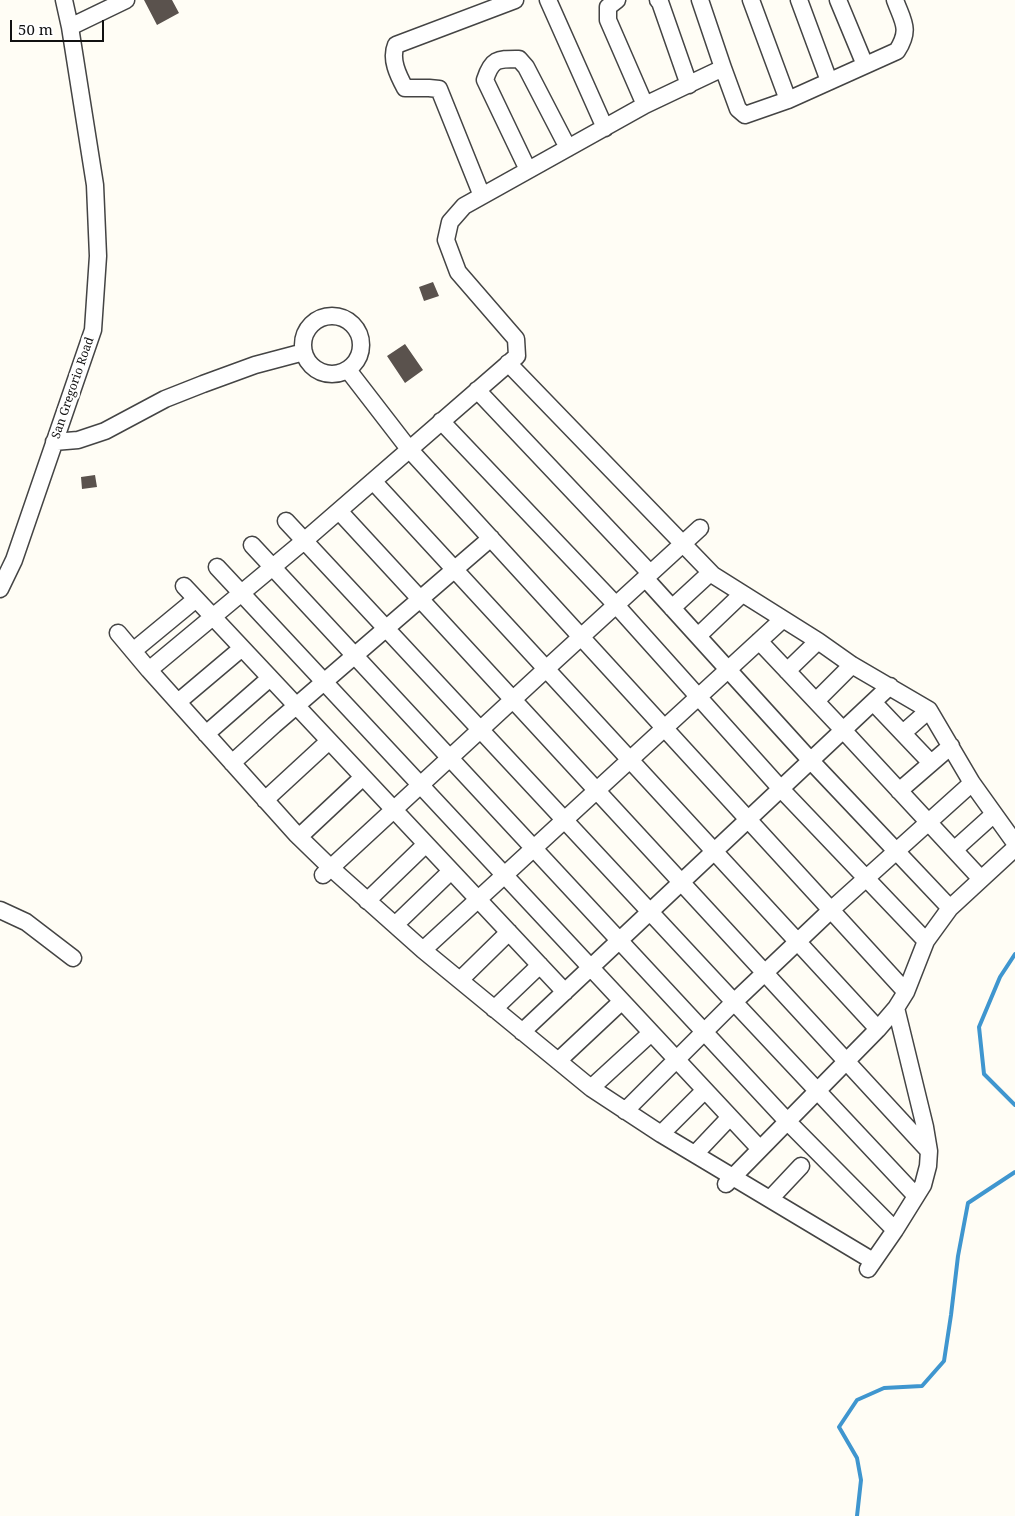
<!DOCTYPE html>
<html>
<head>
<meta charset="utf-8">
<style>
	body { margin:0 }
	#map { position:relative; width:1015px; height:1516px; overflow:hidden; background:#fffdf5; font-family:"Noto Serif",serif }
	canvas { display:block }
	.scale { position:absolute; left:10px; top:20px; width:94px; height:22px; box-sizing:border-box; border:2px solid #111; border-top:0; padding-left:6px; font-size:15px; line-height:18px; white-space:nowrap; color:#111; -webkit-text-stroke:4px #fff; paint-order:stroke }
</style>
</head>
<body>
<div id="map">
<canvas width="1015" height="1516"></canvas>
<div class="scale">50 m</div>
</div>
<script>
const g = document.querySelector('canvas').getContext('2d');
g.lineJoin = 'round';
function trace(path, color, width, dash) { g.strokeStyle = color; g.lineWidth = width; g.lineCap = dash ? 'butt' : 'round'; g.setLineDash(dash || []); g.stroke(path); }
function fill(path, color) { g.fillStyle = color; g.fill(path, 'evenodd'); }
function write(font, color, halo, rows, align = 'center') {
  g.font = font + ' "Noto Serif",serif'; g.lineWidth = 5; g.setLineDash([]); g.textBaseline = 'middle'; g.strokeStyle = halo; g.fillStyle = color; for (const [text, x, y, turn = 0] of rows) {
    g.save(); g.translate(x, y); g.rotate((+turn || 0) * Math.PI / 180); g.textAlign = isNaN(turn) ? turn : align; if (halo) g.strokeText(text, 0, 0); g.fillText(text, 0, 0); g.restore();
  }
}
trace(new Path2D(`
	M1015,954L1000,977L979,1027L984,1074L1015,1105
	M857,1516L861,1480L857,1458L839,1427L857,1400L884,1388L922,1386L944,1361L951,1315L958,1256L968,1203L1015,1172`), '#3f96cf', 4);
fill(new Path2D(`
	M144,0H172L179,13L157,25Z
	M433,282L439,296L424,301L419,287Z
	M405,344L423,370L405,383L387,356Z
	M95,475L97,487L82,489L81,477Z`), '#5a524d');
const minor = new Path2D(`
	M548,0L605,128
	M617,0L608,7V20L645,105
	M658,0L660,2L689,85
	M700,0L723,68
	M751,0L788,100
	M799,0L829,81
	M838,0L865,65
	M70,27L126,0
	M528,170L485,80C492,58 498,59 519,59L526,67L568,148
	M482,196L439,89L429,88H405C398,75 390,59 396,45L515,0
	M303 345a29 29 0 1 1 58 0a29 29 0 1 1-58 0Z
	M508,363L713,575L818,641L852,665L929,710L972,783L1015,843
	M348,370L409,449L906,992
	M477,390L650,573
	M441,421L616,605L781,789L926,941
	M54,442L78,440L105,431L165,399L203,384L255,365L304,352
	M373,481L878,1029
	M339,511L929,1151
	M286,521L734,1002L916,1196
	M252,545L787,1121L895,1230
	M217,567L760,1149
	M645,578L811,761L950,908
	M184,586L565,992
	M0,589L14,560L93,330L98,256L95,185L70,27L64,0
	M672,608L710,573
	M118,633L149,670L296,834L331,868L423,950L591,1088L661,1134L873,1261
	M698,636L742,594
	M759,641L843,730L981,879
	M133,651L196,599
	M149,670L304,541L517,356L516,339L458,272L446,240L450,222L464,206L645,105L723,68L738,109L745,115L788,100L897,51C911,29 903,22 895,0
	M787,671L818,641
	M816,701L852,665
	M178,702L242,648
	M873,702L931,763
	M903,733L929,710
	M206,734L270,678
	M232,763L274,725L491,538
	M899,791L951,746
	M265,800L329,741
	M299,837L363,777
	M954,850L994,814
	M323,875L546,669L700,528
	M367,901L426,844
	M0,910L26,922L73,958
	M395,925L451,871
	M423,950L782,620
	M460,980L509,932
	M494,1009L540,965
	M522,1032L890,686
	M558,1061L622,1001
	M591,1088L651,1033
	M625,1111L734,1002L832,909L972,783
	M661,1134L705,1090
	M695,1154L730,1117
	M726,1184L878,1029L896,1008L906,992L926,941L950,908L1015,848
	M770,1199L801,1166
	M868,1269L895,1230L923,1185L928,1166L929,1151L925,1127L896,1008`);
trace(minor, '#444', 19);
trace(minor, '#fff', 16);
write('12px', '#111', '#fff', [
	["San Gregorio Road",73,388,-71]
]);
</script>
</body>
</html>
